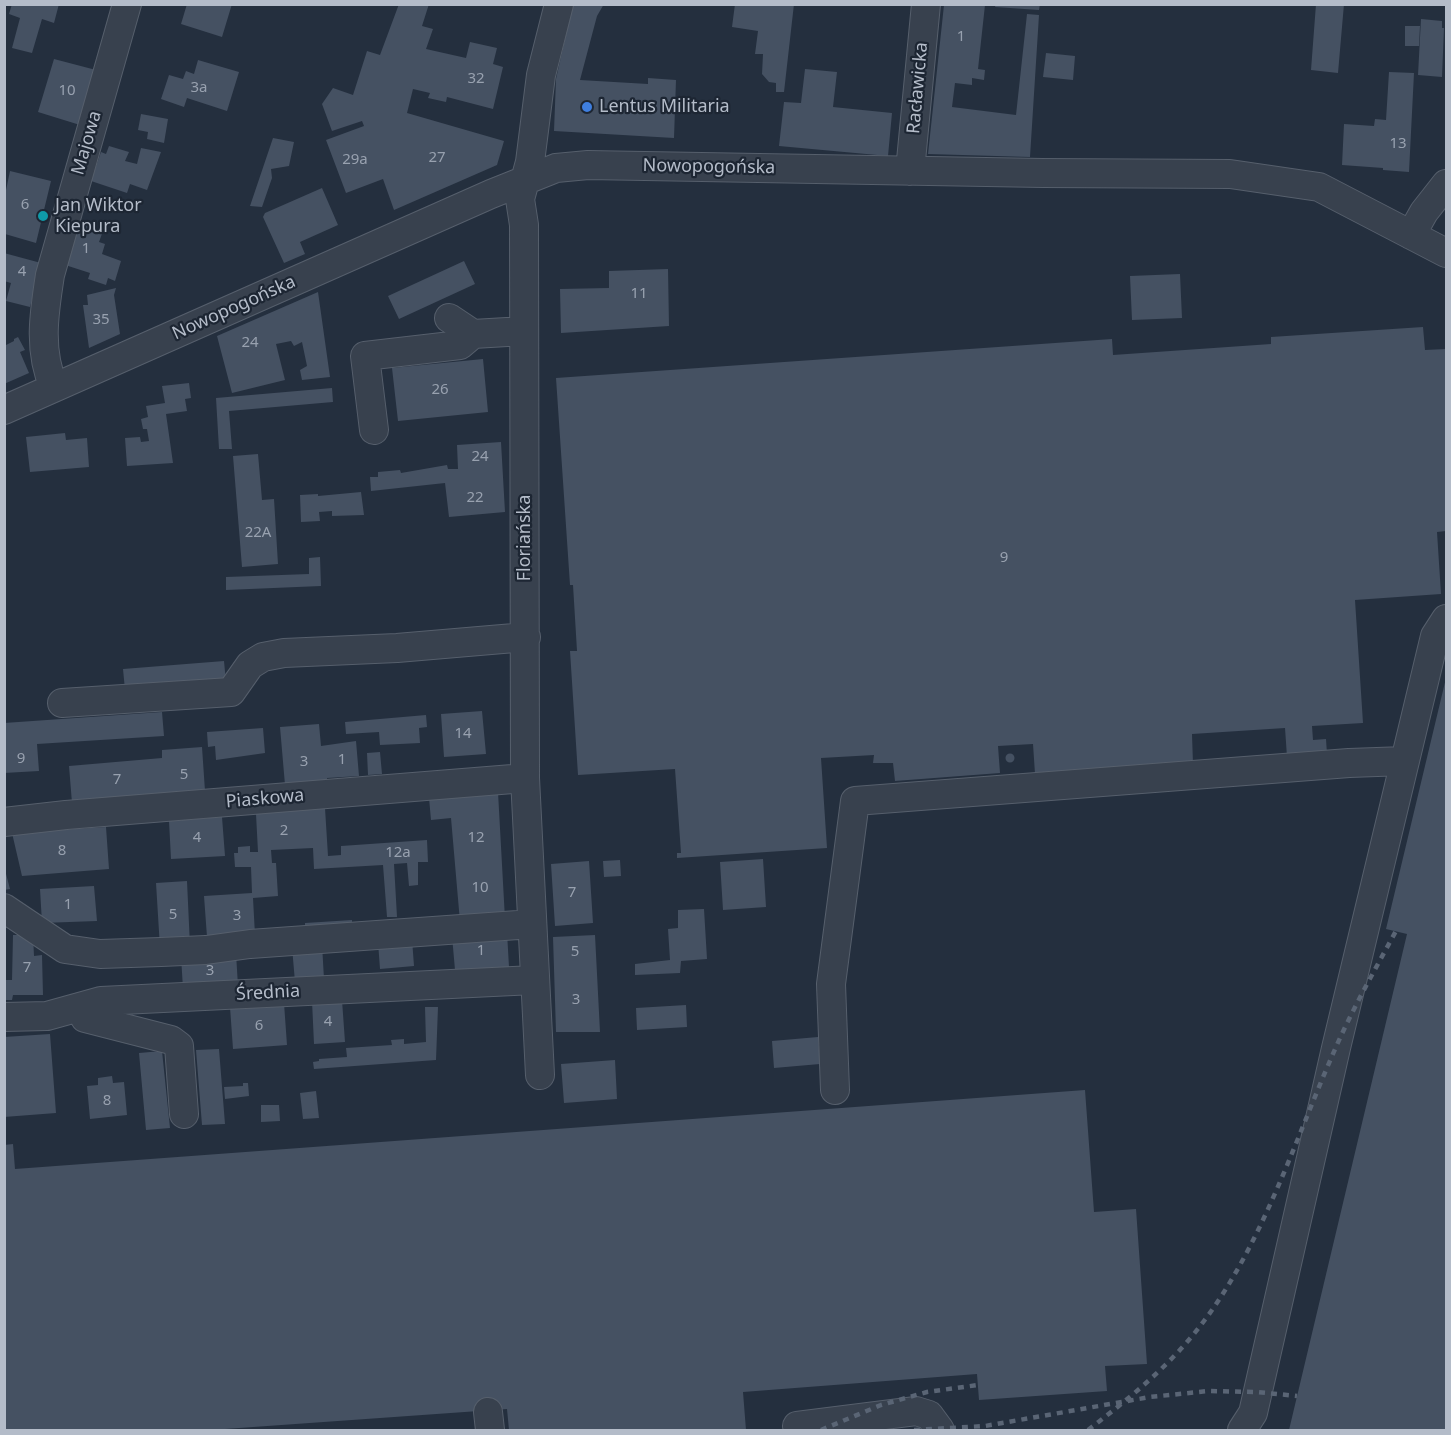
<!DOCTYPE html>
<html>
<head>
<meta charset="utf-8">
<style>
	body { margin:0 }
	#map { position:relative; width:1451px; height:1435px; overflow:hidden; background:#242f3e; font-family:"Noto Sans",sans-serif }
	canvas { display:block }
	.frame { position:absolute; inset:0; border:6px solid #b4bcc9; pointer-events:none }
</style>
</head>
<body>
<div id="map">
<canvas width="1451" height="1435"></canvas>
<div class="frame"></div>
</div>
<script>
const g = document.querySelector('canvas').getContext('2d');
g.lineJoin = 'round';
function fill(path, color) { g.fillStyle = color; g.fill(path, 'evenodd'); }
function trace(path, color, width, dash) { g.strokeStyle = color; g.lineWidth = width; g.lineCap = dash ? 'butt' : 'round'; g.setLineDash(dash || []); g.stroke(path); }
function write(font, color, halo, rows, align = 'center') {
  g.font = font + ' "Noto Sans",sans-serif'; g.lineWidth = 4.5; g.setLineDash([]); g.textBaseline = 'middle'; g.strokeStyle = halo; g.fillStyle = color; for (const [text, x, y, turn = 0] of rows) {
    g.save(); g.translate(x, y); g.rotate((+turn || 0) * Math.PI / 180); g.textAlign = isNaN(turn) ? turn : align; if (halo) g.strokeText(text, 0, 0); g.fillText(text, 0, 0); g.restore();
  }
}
fill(new Path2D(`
	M12,4H59L54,23L42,19L32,53L12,48L20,18L9,14Z
	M187,4H232L222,37L181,24Z
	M399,4H429L422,26L433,29L426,49L466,58L470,42L497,48L493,64L503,67L493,109L447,97L446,102L428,98L430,93L413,89L407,113L504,141L497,165L394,210L383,179L346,193L326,140L364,126L362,121L332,131L322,104L333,88L353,95L367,51L380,55Z
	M573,4H604L597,16L580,80L648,84V78L676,80L674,138L554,131L556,79Z
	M735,4H794L784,92H776V83L769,82L762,74L763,54H755L758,31L732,27Z
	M996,4H1040L1039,10L995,7Z
	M1316,4H1344L1338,73L1311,70Z
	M944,5H985L978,69L985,70L984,80L972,78V85L955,83L952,107L1016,115L1027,14L1039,15L1030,157L928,154Z
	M1421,19L1442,21V28H1444L1442,77L1418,75Z
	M1405,26H1420L1419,46H1405Z
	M1046,53L1075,56L1073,80L1043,77Z
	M54,59L96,70L80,125L38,112Z
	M198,60L239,72L227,111L187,98L184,107L161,99L169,75L183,79L186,71L194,74Z
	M805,69L837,72L833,107L892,113L888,156L779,146L784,102L801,103Z
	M1389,72L1414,73L1409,172L1383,170V168L1342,165L1344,124L1374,126L1375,119L1386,120Z
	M141,114L168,119L164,143L147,139L148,132L138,130Z
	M273,138L294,142L289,166L271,169L272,178L262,207L250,206Z
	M109,146L129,152L125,161L137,164L141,148L161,152L147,190L130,184L127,193L91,181L101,152L106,154Z
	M10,171L51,181L36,243L5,234V195Z
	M322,188L338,225L300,242L305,254L284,263L263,217L265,213Z
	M77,222L103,231L99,242L105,244L102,254L121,261L115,281L108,278L106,285L88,279L90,273L62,264Z
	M4,253L41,263L30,307L6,301L11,283L4,281Z
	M464,261L475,284L399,319L388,296Z
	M668,269L669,326L561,333L560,289L609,288V271Z
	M1180,274L1182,318L1132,320L1130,276Z
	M116,288L114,295L120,334L89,348L83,305H88L87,295Z
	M318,292L330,377L302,380L300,370L307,366L302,342L294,346L291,341L276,344L285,380L232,393L217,336Z
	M1423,327L1425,350L1446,349V531L1437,532L1441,594L1355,600L1363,723L1312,726L1313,740L1326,739L1327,754L1287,757L1285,728L1192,734L1193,764L1035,774L1033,744L998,746L1000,773L895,781L893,763H873L874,755L821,758L827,848L677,858V853H681L675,769L578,775L570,651H577L573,585H570L556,378L1112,339L1113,355L1271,344V337Z
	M18,337L25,350L20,352L29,373L4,384V346L14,341V339Z
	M483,359L488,412L398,421L392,368Z
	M189,383L191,398L185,399L187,411L166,414L173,463L127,466L125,438L140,437L141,442L149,441L147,429H143L141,419L148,417L146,406L165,403L162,386Z
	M332,388L333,402L229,411L232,449H219L216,398Z
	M65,433L66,440L87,438L89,467L30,472L26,437Z
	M501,442L505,512L449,517L445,483L371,491L370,477H378V472L400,470L401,473L447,465L448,469H458L457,445Z
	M258,454L262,500L274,499L278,564L242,567L233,456Z
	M361,492L364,515L332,516V511L319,512L320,521L301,522L300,495L318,494V496Z
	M320,557L321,586L226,590V577L309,574V558Z
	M224,661L226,682L125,690L123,669Z
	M1446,678V1430H1289L1407,934L1386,929Z
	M482,711L486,754L444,757L441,714Z
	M162,712L164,736L37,744L39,771L4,773V723Z
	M426,715L427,727L419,728L420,743L380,745L379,732L346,734L345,722Z
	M319,724L321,746L356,741L359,776L327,778V782L285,785L280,727Z
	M263,728L265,753L216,760L215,746L208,747L207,732Z
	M202,747L205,791L72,803L69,766L162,758V750Z
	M380,752L382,774L368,775L367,753Z
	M1005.5 758a4.5 4.5 0 1 1 9 0a4.5 4.5 0 1 1-9 0Z
	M498,792L505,919L460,922L451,818L431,820L429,798Z
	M325,808L328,856L341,855V846L427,840L428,862H418V885L409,886L407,863L394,864L397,917H387L383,865L314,869L313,848L271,850L272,863H276L278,896L253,898L255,935L207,937L204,896L252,893L251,867H235L234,853H238V847L250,846V852H258L256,814Z
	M222,817L225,856L171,859L169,821Z
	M106,827L109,869L22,876L12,833Z
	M763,859L766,907L723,910L720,862Z
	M620,860L621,876L604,877L603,861Z
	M589,861L593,923L555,926L551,864Z
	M5,870L10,889L4,890V871Z
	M187,881L190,946L160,948L156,883Z
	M94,886L97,921L42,923L40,889Z
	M704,909L707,959L681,961L680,973L635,975V964L670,960L668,929L678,928V910Z
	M352,920V931L305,934V923Z
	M507,932L509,967L455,970L452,936Z
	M13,935H33L34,956L42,955L43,995H13L12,1000H4V980H12Z
	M595,935L600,1032H556L553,937Z
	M412,939L414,966L380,969L378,942Z
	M322,944L324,979L295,982L292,947Z
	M236,953L238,986L183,989L181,956Z
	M342,1000L345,1042L314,1044L312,1001Z
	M284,1003L287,1045L233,1049L230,1007Z
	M686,1005L687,1027L637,1030L636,1008Z
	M425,1007H438L436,1060L314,1069L313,1062L319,1061V1059L347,1057L346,1048L392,1045L391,1040L404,1039V1044L426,1042Z
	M50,1034L56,1113L4,1117V1037Z
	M818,1037L820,1064L774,1068L772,1041Z
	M219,1049L225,1124L202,1125L196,1050Z
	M162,1051L170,1128L146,1130L139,1053Z
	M615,1060L617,1099L564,1103L561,1064Z
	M112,1076L113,1083L124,1082L127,1115L90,1119L87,1086L98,1085V1078Z
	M243,1083H248L249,1096L225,1099L224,1087L243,1086Z
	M1085,1090L1094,1212L1136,1209L1147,1364L1105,1366L1107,1391L979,1400L977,1374L743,1392L746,1430H509L507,1409L211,1430H4V1145L13,1144L15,1169Z
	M316,1091L319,1118L303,1119L300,1093Z
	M261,1105H279L280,1121L261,1122Z`), '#455162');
const minor = new Path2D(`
	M910,171L926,4
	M1411,235L1424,212L1446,184
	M449,318L473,334
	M54,387C38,351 44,313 50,275L127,4
	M4,410L491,194L556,168L588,165L1043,173L1230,174L1319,187L1446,253
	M374,430L365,356L460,345L473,334L524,331
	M62,703L231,692L250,665L263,657L284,653L397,648L526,637
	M4,822L66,815L525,778
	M4,908L65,949L100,954L161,952L206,950L250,944L532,924
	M79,1007L85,1018L171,1040L179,1046L184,1114
	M4,1017L47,1016L101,1001L534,980
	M540,1075L525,778L524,225L520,199L530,162L541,75L559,4
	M835,1090L831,984L855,801L1349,763L1405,761
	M488,1412L490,1430
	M797,1426L916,1411L929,1415L940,1430
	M1242,1430L1253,1413L1336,1048L1435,636L1446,619`);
trace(minor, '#565f6c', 30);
trace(minor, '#38414e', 28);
trace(new Path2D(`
	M821,1430L881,1405L927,1392L978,1385
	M914,1430L985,1426L1150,1397L1208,1391L1257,1392L1297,1396
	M1088,1430C1130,1398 1172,1364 1204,1321C1264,1241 1296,1137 1336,1047C1354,1006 1376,968 1397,929`), '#5a6575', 4.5, [6, 6]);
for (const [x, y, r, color] of [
	[587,107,6,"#3f7fe0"],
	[43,216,6,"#0f9aa8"]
]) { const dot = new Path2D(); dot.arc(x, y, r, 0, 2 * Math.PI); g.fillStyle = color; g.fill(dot); trace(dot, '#1d2633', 2); }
write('15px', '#98a1af', null, [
	["1",961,37],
	["32",476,79],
	["3a",199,88],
	["10",67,91],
	["13",1398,144],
	["27",437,158],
	["29a",355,160],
	["6",25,205],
	["1",86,249],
	["4",22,272],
	["11",639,294],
	["35",101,320],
	["24",250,343],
	["26",440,390],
	["24",480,457],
	["22",475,498],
	["22A",258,533],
	["9",1004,558],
	["14",463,734],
	["9",21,759],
	["1",342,760],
	["3",304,762],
	["5",184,775],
	["7",117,780],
	["2",284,831],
	["4",197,838],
	["12",476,838],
	["8",62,851],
	["12a",398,853],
	["10",480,888],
	["7",572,893],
	["1",68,905],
	["5",173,915],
	["3",237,916],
	["1",481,951],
	["5",575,952],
	["7",27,968],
	["3",210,971],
	["3",576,1000],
	["4",328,1022],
	["6",259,1026],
	["8",107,1101]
]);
write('18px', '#b4bcc9', '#1d2633', [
	["Racławicka",918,88,-85],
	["Majowa",87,143,-74],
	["Nowopogońska",709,167,1],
	["Nowopogońska",234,308,-24],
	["Floriańska",525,538,-90],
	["Piaskowa",265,799,-5],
	["Średnia",268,993,-3]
]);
write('18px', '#b4bcc9', '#1d2633', [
	["Lentus Militaria",599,107],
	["Jan Wiktor",55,206],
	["Kiepura",55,227]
], 'left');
</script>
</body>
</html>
